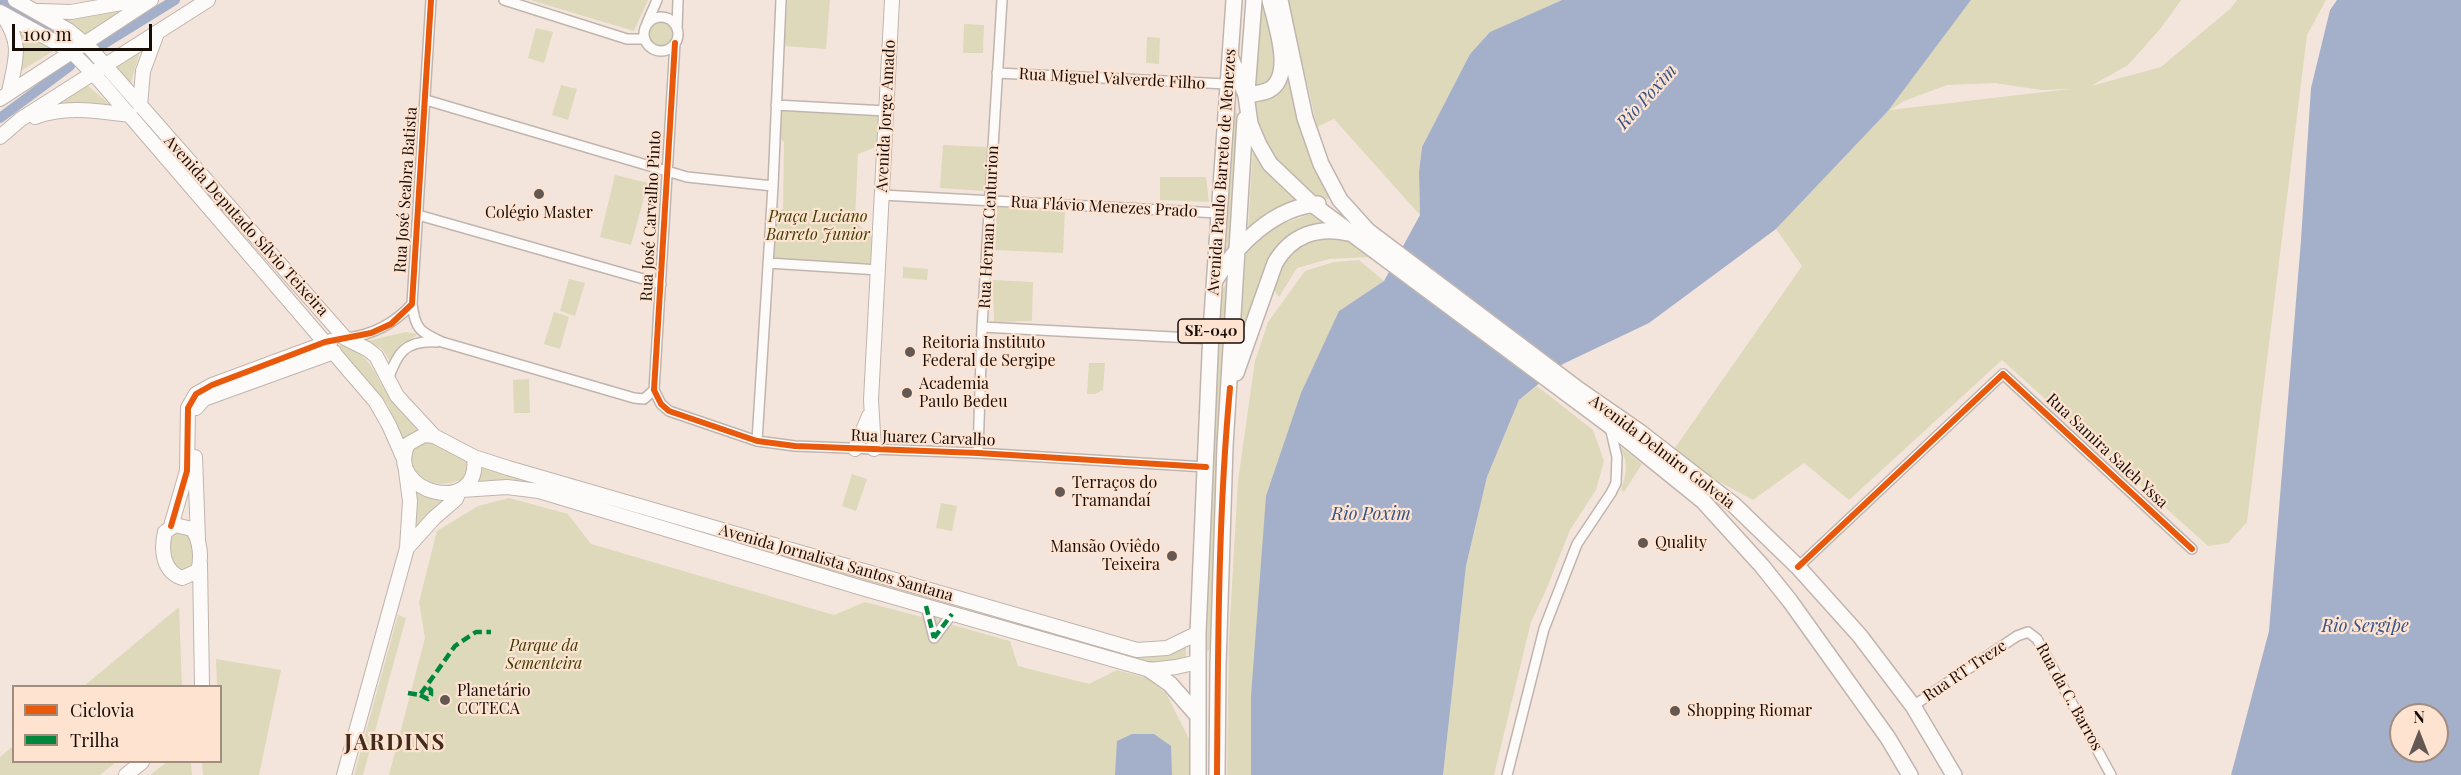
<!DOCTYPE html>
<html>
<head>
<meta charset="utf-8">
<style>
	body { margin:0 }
	#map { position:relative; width:2461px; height:775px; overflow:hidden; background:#f4e5dc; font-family:"Playfair Display",serif }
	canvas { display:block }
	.legend { position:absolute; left:12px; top:685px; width:210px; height:78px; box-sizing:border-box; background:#fee3d1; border:2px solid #a18d80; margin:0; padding:8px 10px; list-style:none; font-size:18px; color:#160d07 }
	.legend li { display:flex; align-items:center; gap:12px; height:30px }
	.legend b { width:30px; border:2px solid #a18d80 }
	.north { position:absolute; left:2389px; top:703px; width:60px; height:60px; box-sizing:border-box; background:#fee3d1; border:2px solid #a18d80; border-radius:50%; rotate:0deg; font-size:16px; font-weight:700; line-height:24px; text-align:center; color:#160d07 }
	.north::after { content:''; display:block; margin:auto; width:21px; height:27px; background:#645952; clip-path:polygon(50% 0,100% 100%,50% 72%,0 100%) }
	.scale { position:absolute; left:12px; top:24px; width:140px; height:27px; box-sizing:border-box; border:3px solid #160d07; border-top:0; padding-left:8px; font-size:18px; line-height:21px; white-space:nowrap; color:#160d07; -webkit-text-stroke:4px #fee3d1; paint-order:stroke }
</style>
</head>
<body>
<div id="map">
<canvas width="2461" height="775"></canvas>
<ul class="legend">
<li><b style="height:8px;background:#e8590c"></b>Ciclovia</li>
<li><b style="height:8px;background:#00873e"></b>Trilha</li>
</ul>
<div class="north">N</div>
<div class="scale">100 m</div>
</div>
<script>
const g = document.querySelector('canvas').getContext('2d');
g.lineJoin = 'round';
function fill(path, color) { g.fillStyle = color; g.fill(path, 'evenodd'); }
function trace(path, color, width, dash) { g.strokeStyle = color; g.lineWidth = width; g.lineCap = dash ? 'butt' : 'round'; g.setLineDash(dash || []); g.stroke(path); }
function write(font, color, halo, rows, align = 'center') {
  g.font = font + ' "Playfair Display",serif'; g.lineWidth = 4.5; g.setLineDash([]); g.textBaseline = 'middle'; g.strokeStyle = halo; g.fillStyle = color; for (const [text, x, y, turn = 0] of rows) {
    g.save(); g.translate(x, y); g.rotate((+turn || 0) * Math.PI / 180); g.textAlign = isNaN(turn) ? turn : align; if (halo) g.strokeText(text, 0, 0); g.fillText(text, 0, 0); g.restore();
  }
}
fill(new Path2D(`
	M530,0H648L634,31Z
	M787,0H830L826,49L784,46Z
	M1260,0H1266L1278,74L1266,85L1256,86Z
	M1288,0H1562L1490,32L1470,54L1422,147L1419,172L1420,215L1334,119L1317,127Z
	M1971,0H2181L2161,28L2128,65L2091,86L2161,67L2231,8L2237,0H2326L2307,35L2247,522L2228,543L2208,546L2002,360L1849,500L1804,463L1753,500L1670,455L1802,266L1776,229L1888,111ZM1995,83L2041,90L2070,89L1890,110L1904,101L1947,85Z
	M131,6L84,38L50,12Z
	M6,20L58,48L11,77L14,56Z
	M647 33a13 13 0 1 1 26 0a13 13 0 1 1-26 0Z
	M964,24L984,25L983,53H963Z
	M536,28L553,32L544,63L528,58Z
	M1147,37L1160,38L1159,64L1146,63Z
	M141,48L129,89L113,67Z
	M1288,63L1332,196L1326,200L1316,198L1267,151L1256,118L1255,99Z
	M87,85L115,109L55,105Z
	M561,85L577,89L568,120L552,115Z
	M1233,104L1241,124L1234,244L1222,259Z
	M776,105L886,111L884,144L858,154L855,221L879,245V270L768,263L771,214L783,209L784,142L775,133Z
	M943,145L987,147L984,191L940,188Z
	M1253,148L1301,201L1261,219L1248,229Z
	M615,175L648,183L631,245L600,237Z
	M1160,177H1206L1209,202L1160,200Z
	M997,207L1065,210L1063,253L995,250Z
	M1316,212L1336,226L1292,237L1247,329L1240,328L1246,253L1271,228Z
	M1304,238H1347L1372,257L1329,259L1297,268L1279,297L1271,285L1284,252Z
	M1359,260L1384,281L1339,311L1251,696V775H1227L1229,637L1238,481L1255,361L1268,322L1305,271L1334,262Z
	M903,267L928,269L927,280L903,278Z
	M1233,270L1219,406L1211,647L1207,652L1208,567L1220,294Z
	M569,279L585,283L575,316L560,311Z
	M993,280L1033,282L1032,321L994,322Z
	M554,312L569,317L560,349L544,344Z
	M406,332L418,334L398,349L390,361L382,349L367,341Z
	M341,345C374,354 374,379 393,401C402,412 413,421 423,431L403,442L388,405L370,383L336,347Z
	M1089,363H1105L1103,390L1095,394H1087Z
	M529,379L530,413H514L513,380Z
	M1537,386L1593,430L1604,461L1596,490L1570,530L1546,590L1531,622L1494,775H1443L1466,566L1487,477L1519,400Z
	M427,439L471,462L465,478C458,481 449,484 441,484C423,484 407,466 410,449Z
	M1618,445L1642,464L1624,492L1621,490C1627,472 1629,461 1618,445Z
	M482,463L1054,631L1052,635L511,479L472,486L481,473Z
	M852,474L867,479L856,511L842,506Z
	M415,485L452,495L413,530Z
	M509,498L568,514L591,544L834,615L865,602L933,620L932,613L946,616L942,622L1010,641L1018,666L1089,684L1117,670L1147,678L1166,693L1189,739V775H389L425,638L419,602L437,531L478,506Z
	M941,503L957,506L952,531L936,528Z
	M187,530L198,560L191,571L172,572L168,533Z
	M179,607L182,686H84Z
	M398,615L406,618L363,775H354Z
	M1072,635L1126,651L1186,645V659L1163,663L1147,662L1070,641Z
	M216,659L281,670L259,775H203L202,762H220V686H217Z
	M13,746L14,762H116L100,775H0V757Z
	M167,762H191L192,775H150Z`), '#ddd9ba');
fill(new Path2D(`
	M1562,0H1971L1888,111L1776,229L1649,323L1563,364L1519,400L1487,477L1466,566L1443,775H1251V696L1266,496L1301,393L1339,311L1384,281L1420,215L1419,172L1422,147L1470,54L1490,32Z
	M2337,0H2461V775H2231L2269,631L2301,240L2311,88L2330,10ZM2401,715H2437V751H2401Z
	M1132,734H1154L1171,746L1172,775H1115L1117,741Z`), '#a4b0ca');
trace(new Path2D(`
	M0,2L53,29
	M102,45L175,0
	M0,118L70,66`), '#a4b0ca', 10);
const street = new Path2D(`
	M504,0L627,39H644
	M644 34a17 17 0 1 1 34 0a17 17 0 1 1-34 0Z
	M647,23L657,0
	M677,29L678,0
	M675,43L654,390L661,404L669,411L757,441L795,446L978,453L1206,467
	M997,73L1227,84
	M426,100L687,177L773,186
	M776,105L886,111
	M882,195L1218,213
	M418,215L661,284
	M768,263L879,270
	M412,304C415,329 420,332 442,342L634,398L644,399L654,390
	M982,327L1211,339
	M346,338C373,335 394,324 412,304L431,0
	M388,380C397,353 405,340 437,342
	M757,441L773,186L781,0
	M978,453L982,327L1002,0
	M1798,567L2003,374L2192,549
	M926,606L934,638
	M934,638L952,614
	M1913,706L2017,636L2028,632L2037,639L2111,775
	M1507,775L1544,629L1577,544L1611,493L1616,483L1617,457L1610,427`);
const secondary = new Path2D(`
	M15,0L68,30L90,48L345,338L367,349L376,356L397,396L434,436
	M39,11L71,12L138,0
	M0,12L71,51L101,82L376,402L389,425L403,457
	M2,14C23,44 16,58 9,92
	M0,99L151,0
	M140,106L143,71L157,33
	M35,117C65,105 98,111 130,115
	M0,137L21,119L208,0
	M196,408L204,399L334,352
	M855,449L869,416
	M874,449L871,400L892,0
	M195,457L198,539
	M474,457C482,518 384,493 408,444L424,435L434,436L474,457L508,468L1137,650L1167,648L1198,633
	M462,490L507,487L539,491L862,588L1150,670L1176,667L1198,662
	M175,525L192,529C200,539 202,558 198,571L182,578C162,571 161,549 165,532Z
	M171,526L187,471L188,408L196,394L212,385L331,341
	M407,548L434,518L456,499L459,491
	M200,563L202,686
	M126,775L142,762
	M344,775L407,548L410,501L406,471`);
const primary = new Path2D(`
	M1280,0L1305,118L1321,164L1340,200L1368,231L1579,390L1641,433L1734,505L1798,567L1860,636L1913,706L1954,775
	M1230,56L1246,95L1250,124L1259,145L1270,164L1312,204L1609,425L1703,501L1762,566L1790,601L1888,738L1910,775
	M1247,92L1254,0
	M1246,95C1254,94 1263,93 1269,90C1295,76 1275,22 1270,0
	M1216,279C1237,244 1275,207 1318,204
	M1236,373L1275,263C1291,235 1318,226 1348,233
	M1150,670L1170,684L1198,716
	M1198,775V633L1211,331L1234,0
	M1217,775L1218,665L1225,446L1245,119`);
trace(street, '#c0b5ae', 12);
trace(secondary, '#c0b5ae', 16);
trace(primary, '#c0b5ae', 18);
trace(street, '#fdfbfa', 9);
trace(secondary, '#fdfbfa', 14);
trace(primary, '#fdfbfa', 15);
trace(new Path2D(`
	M926,606L934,638
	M934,638L952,614
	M408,693L420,695L455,646L476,632H491
	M420,695L428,699L431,695V690L427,687`), '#00873e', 4.5, [9, 4.5]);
trace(new Path2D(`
	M675,43L654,390L661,404L669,411L757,441L795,446L978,453L1206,467
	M171,526L187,471L188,408L196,394L212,385L325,342L371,333L391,324L412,304L431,0
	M1798,567L2003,374L2192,549
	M1217,775C1218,647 1218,516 1230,388`), '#e8590c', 6);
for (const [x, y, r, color] of [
	[539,194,6,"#645952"],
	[910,352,6,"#645952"],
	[907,393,6,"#645952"],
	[1060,492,6,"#645952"],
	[1643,543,6,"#645952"],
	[1172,556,6,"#645952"],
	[445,700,6,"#645952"],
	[1675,711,6,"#645952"]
]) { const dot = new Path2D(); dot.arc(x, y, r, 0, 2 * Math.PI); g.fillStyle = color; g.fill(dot); trace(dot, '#fee3d1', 2); }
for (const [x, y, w] of [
	[1211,331,66]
]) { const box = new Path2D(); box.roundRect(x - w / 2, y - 12, w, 24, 4.5); g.fillStyle = '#fee3d1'; g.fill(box); trace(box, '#160d07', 1.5); }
write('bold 15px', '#160d07', null, [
	["SE-040",1211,331]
]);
write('16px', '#160d07', '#fee3d1', [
	["Rua Miguel Valverde Filho",1112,79,3],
	["Avenida Jorge Amado",886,116,-87],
	["Avenida Paulo Barreto de Menezes",1222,172,-86],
	["Rua José Seabra Batista",406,190,-86],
	["Rua Flávio Menezes Prado",1104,207,3],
	["Rua José Carvalho Pinto",651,216,-87],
	["Avenida Deputado Sílvio Teixeira",246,226,48],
	["Rua Hernan Centurion",989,227,-87],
	["Rua Juarez Carvalho",923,438,2],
	["Rua Samira Saleh Yssa",2107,451,43],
	["Avenida Delmiro Golveia",1662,452,37],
	["Avenida Jornalista Santos Santana",836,563,16],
	["Rua RT Treze",1965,671,-34],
	["Rua da C. Barros",2069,697,61]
]);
write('16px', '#160d07', '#fee3d1', [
	["Colégio Master",539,213,"center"],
	["Reitoria Instituto",922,343],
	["Federal de Sergipe",922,361],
	["Academia",919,384],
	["Paulo Bedeu",919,402],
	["Terraços do",1072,483],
	["Tramandaí",1072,501],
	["Quality",1655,543],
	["Mansão Oviêdo",1160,547,"right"],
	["Teixeira",1160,565,"right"],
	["Planetário",457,691],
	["CCTECA",457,709],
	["Shopping Riomar",1687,711]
], 'left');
write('italic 16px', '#3b3d00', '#fee3d1', [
	["Praça Luciano",818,217],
	["Barreto Junior",818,235],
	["Parque da",544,646],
	["Sementeira",544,664]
]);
write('italic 18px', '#325389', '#fee3d1', [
	["Rio Poxim",1647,97,-48],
	["Rio Poxim",1371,514],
	["Rio Sergipe",2365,626]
]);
g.letterSpacing = '1.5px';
write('bold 22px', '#412c1e', '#fee3d1', [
	["JARDINS",395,743]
]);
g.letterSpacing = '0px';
</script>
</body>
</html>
